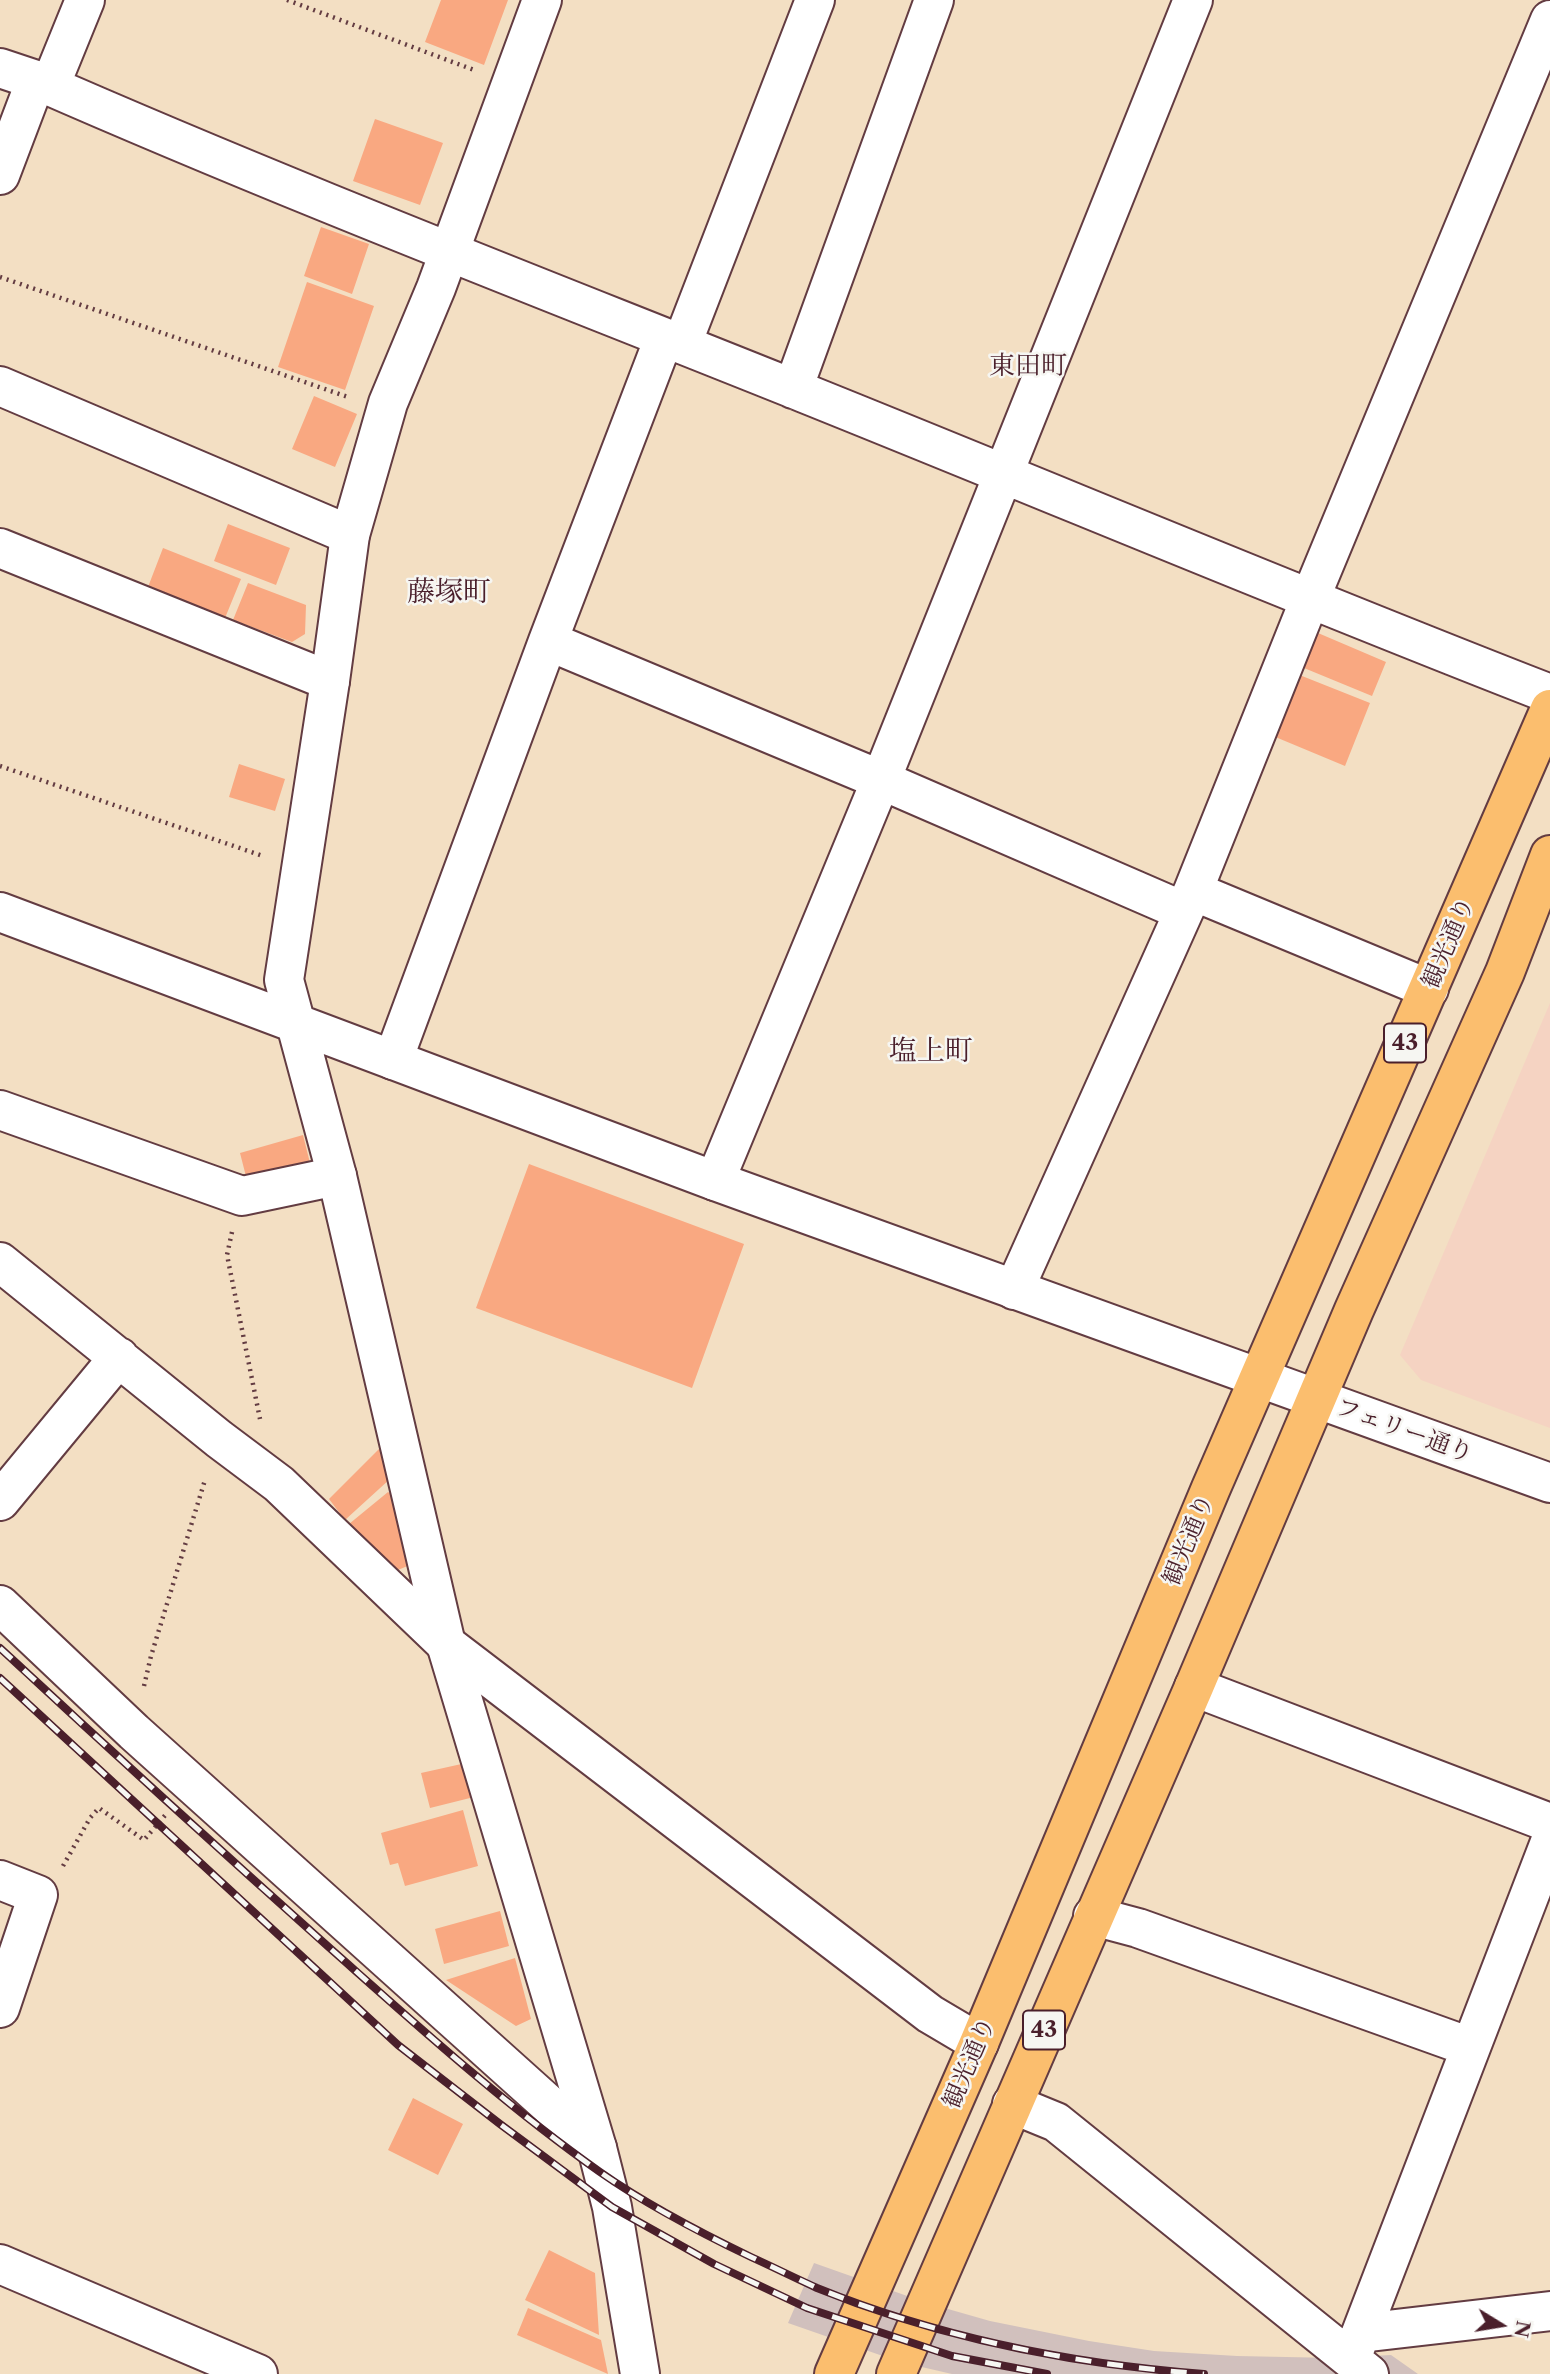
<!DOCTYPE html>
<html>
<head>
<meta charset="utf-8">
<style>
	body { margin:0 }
	#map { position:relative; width:1550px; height:2374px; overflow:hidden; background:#f3dfc3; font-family:"Libre Caslon Text",serif }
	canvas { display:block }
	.north { position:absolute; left:1466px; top:2290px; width:70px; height:70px; -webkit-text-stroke:5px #f6f6f2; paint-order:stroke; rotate:101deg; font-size:19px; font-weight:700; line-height:28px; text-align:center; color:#4a1f2b }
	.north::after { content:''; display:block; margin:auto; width:24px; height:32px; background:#4a1f2b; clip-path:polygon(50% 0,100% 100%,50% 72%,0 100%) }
</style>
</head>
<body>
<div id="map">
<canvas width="1550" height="2374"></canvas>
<div class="north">N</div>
</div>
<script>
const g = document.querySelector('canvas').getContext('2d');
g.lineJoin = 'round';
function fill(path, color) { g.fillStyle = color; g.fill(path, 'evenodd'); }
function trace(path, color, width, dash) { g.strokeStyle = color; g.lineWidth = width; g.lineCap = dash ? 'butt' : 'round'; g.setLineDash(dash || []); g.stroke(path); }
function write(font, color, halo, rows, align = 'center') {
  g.font = font + ' "Libre Caslon Text","Noto Serif JP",serif'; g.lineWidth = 5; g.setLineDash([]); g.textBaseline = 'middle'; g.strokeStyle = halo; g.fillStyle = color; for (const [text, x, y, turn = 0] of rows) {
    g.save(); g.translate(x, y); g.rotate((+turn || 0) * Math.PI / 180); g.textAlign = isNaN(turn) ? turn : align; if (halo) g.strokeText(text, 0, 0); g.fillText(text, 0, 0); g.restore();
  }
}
fill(new Path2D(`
	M1550,1003V1428L1421,1380L1400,1355Z`), '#f5d3c2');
fill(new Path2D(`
	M814,2263L927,2303L990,2321L1089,2341L1154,2351L1237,2356L1335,2358L1391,2355L1418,2374H952L900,2362L788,2323Z`), '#d1c0bd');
fill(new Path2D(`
	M441,0H508L484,65L425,42Z
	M375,119L443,143L420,205L353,181Z
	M321,227L369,244L352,294L304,276Z
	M307,282L374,306L345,390L278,367Z
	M314,396L357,414L335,467L292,449Z
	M228,524L290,548L276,585L214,561Z
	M163,548L241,579L225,618L148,587Z
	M248,583L306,605L305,634L292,642L233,620Z
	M1318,633L1386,662L1372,696L1304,668Z
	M1297,674L1370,703L1345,766L1273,736Z
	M239,764L285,779L275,811L229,797Z
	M303,1135L313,1175L250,1192L240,1153Z
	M529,1164L744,1244L692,1388L476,1308Z
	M381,1447L390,1479L345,1520L329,1499Z
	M388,1492L398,1499L417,1562L398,1570L349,1524Z
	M466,1763L474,1797L430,1808L421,1773Z
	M463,1810L478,1866L405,1886L398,1863L390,1865L381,1833Z
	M500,1911L509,1946L444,1964L435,1929Z
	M515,1958L531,2019L516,2026L446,1980Z
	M413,2098L463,2124L438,2175L388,2150Z
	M549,2250L595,2273L599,2335L525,2300Z
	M528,2308L601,2340L608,2374L517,2335Z`), '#f9a881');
const minor = new Path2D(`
	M0,68L36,80C289,191 547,290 804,393C1053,493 1300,597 1550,694
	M50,86L85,0
	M0,175L36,80
	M682,344L815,0
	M0,386L350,535
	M793,389L934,0
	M0,548L330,681
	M548,641L881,780L1183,911
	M1193,891L1429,989
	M393,1060L548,641L664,338
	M0,1110L242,1196L337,1176
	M715,1181L881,780L1193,0
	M0,1262L219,1439L279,1484L446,1644L930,2014L979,2043
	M1014,1290L1193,891L1310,599L1550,20
	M0,1501L119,1357
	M0,1605L134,1732L597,2148
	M1194,1687L1550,1823
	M0,1880L38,1895L0,2008
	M1093,1916L1138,1928L1470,2047
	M1012,2104L1056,2122L1369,2374
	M0,2264L258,2374
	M1361,2333L1550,2311
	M1351,2359L1550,1842`);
const tertiary = new Path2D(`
	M542,0L436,288L388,403L350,535L330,681L284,980L337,1176L446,1644L597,2148L612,2207L640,2374
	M0,912L715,1181L1550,1483`);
const primary = new Path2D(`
	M834,2374L979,2043L1211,1488L1550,709
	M896,2374L1194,1687L1354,1310L1505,972L1550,855`);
trace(minor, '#633c42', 42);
trace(tertiary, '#633c42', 42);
trace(primary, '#633c42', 42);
trace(new Path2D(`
	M287,0L474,70
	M0,277L348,397
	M0,766L263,856
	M232,1232L227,1255L260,1419
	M144,1686L151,1656L205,1480
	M63,1866L90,1818L99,1808L144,1840L167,1813`), '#633c42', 4.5, [2, 5]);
trace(minor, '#fff', 38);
trace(tertiary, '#fff', 38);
trace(primary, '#fbbe6e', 38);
const rail = new Path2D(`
	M0,1648C110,1750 220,1850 332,1950C419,2027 505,2105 600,2172C647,2205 699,2232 751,2257C773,2267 795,2278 817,2288C940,2338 1072,2364 1204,2374
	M0,1678L398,2045L500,2124L612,2207L714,2264L807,2308L952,2356L1047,2374`);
trace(rail, '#4a1f2b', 8);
trace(rail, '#f6f6f2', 5, [16]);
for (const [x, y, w] of [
	[1405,1043,42],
	[1044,2030,42]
]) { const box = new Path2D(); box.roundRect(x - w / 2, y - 19.5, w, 39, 5); g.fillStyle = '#f6f6f2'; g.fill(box); trace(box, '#4a1f2b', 2); }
write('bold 23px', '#4a1f2b', null, [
	["43",1405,1043],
	["43",1044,2030]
]);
write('24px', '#4a1f2b', '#f6f6f2', [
	["観光通り",1449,943,-67],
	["フェリー通り",1404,1431,20],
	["観光通り",1189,1540,-68],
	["観光通り",970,2063,-67]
]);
write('26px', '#4a1f2b', '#f6f6f2', [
	["東田町",1028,366]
]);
write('28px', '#4a1f2b', '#f6f6f2', [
	["藤塚町",449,593],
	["塩上町",931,1052]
]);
</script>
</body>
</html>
